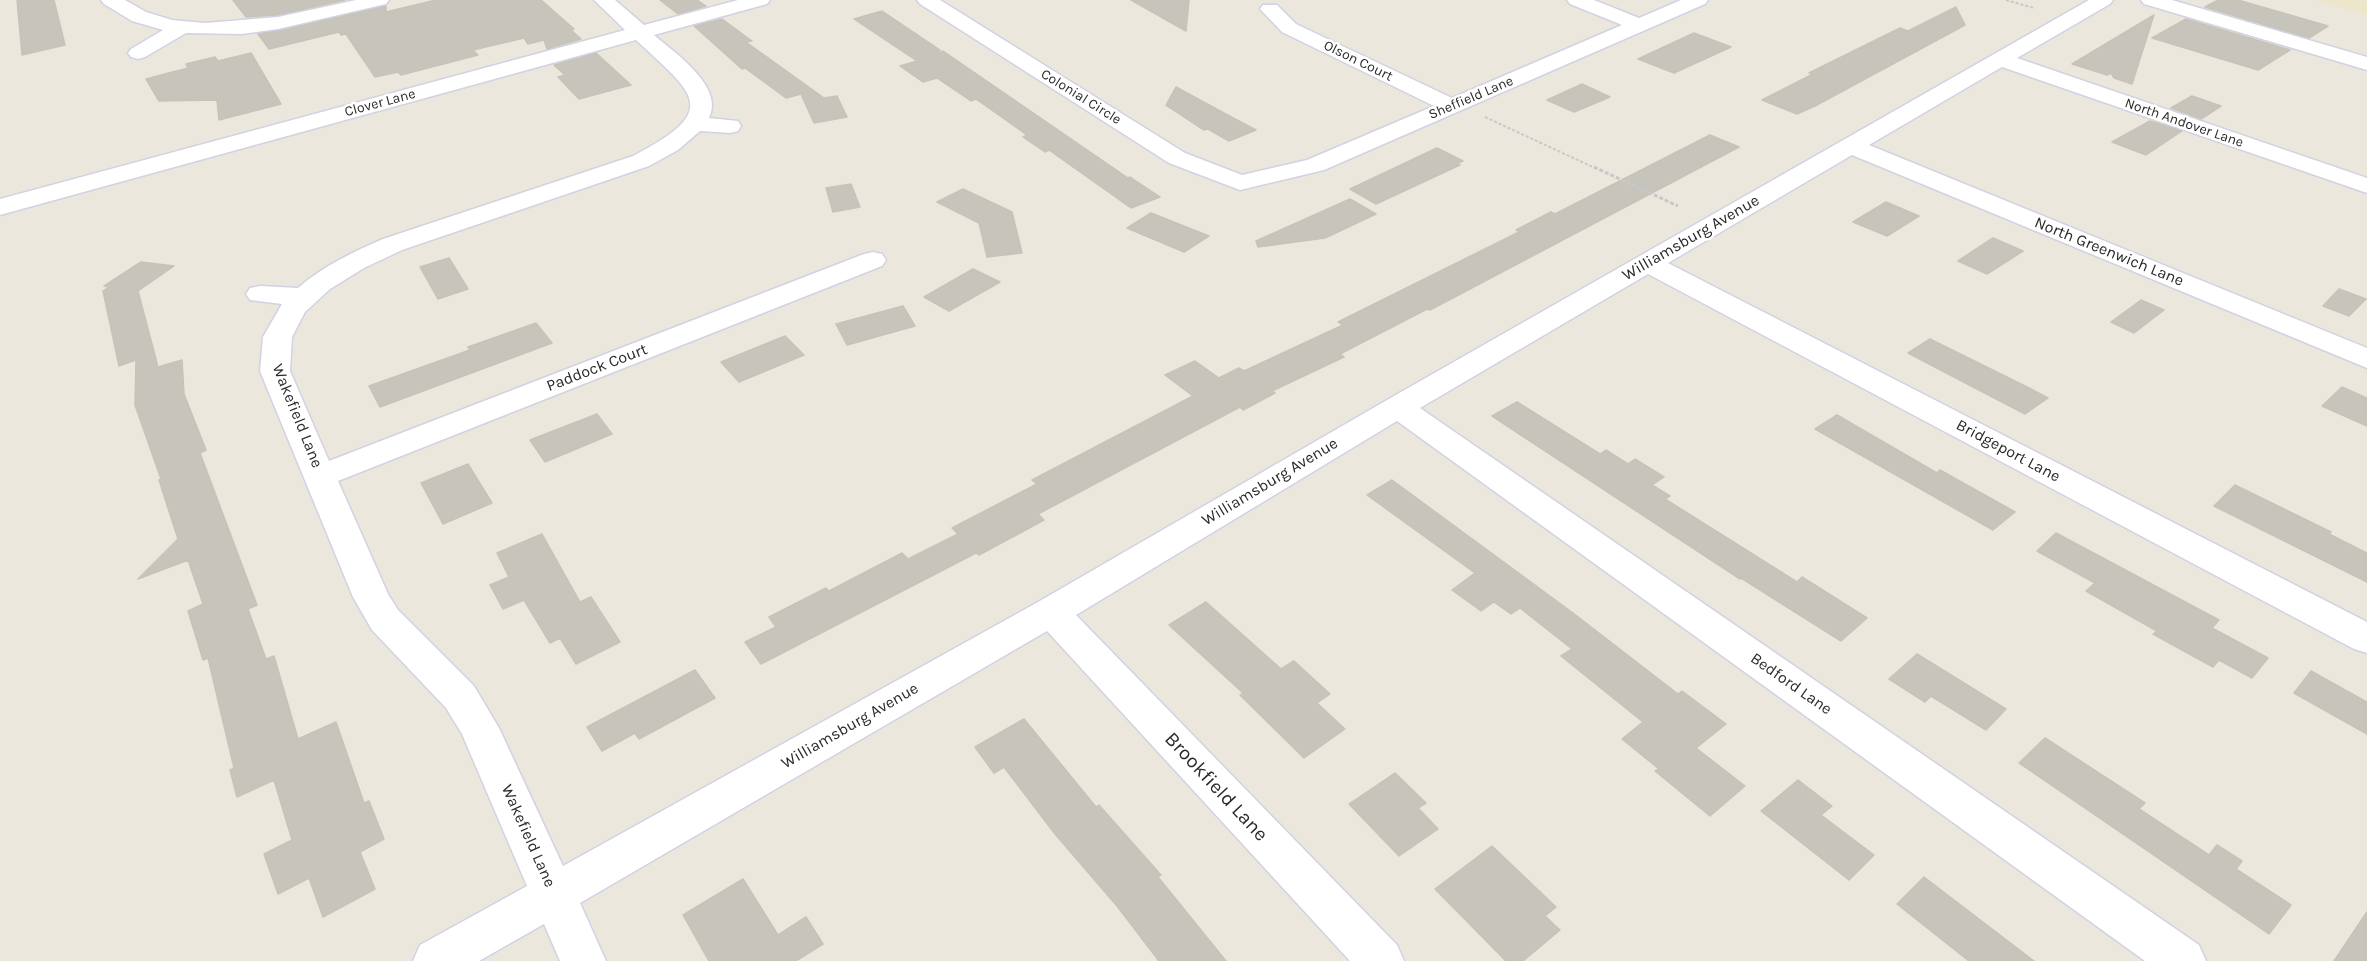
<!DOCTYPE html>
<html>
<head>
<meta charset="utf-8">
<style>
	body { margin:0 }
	canvas { display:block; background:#ece7dc }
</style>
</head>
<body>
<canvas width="2367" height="961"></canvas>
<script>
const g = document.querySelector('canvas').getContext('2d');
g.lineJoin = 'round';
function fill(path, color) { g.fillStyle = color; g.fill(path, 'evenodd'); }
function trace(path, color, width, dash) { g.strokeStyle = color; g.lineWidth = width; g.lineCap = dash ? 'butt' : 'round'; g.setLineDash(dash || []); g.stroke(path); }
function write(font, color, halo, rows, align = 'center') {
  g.font = font + ' Karla,sans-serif'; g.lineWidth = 5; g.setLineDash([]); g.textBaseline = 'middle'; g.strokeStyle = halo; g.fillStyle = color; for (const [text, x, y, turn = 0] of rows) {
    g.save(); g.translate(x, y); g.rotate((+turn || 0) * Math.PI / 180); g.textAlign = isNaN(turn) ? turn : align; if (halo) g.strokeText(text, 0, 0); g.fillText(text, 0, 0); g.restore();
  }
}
fill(new Path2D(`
	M2313,0H2367V15Z`), '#ede6cb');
const building = new Path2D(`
	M17,0H54L65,45L22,55Z
	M233,0H345L278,15L246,17Z
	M436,0H541L574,29L571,30L581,39L547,49L544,40L528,44L524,38L473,50L478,55L401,75L398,72L375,77L346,34L341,35L339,32L269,49L258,34L386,6V12Z
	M660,0H697L706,6L678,14Z
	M1131,0H1189L1186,31Z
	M2218,0H2238L2328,26L2309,38L2205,7Z
	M1956,7L1965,25L1815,106L1797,114L1762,100L1813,74L1809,73L1900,28L1908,31Z
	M882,11L940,50L936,55L943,51L1128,178L1130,177L1160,197L1131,208L1049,150L1045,152L1023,137L1027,135L976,99L971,101L937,78L923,82L900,66L917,61L854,19Z
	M2154,15L2132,84L2114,78L2111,73L2107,75L2072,64Z
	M722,19L752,41L746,42L824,98L837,96L847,117L814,123L801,94L786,98L745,68L742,69L694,26Z
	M2186,19L2290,50L2258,70L2152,38Z
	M1694,33L1731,47L1674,73L1638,59Z
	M251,53L281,104L219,120L217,100L159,101L146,79L188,68L186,64L215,57L218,61Z
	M596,53L631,85L579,99L558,77L565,75L554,65Z
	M1582,84L1610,97L1574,112L1547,100Z
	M1176,87L1235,119L1256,130L1229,141L1208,129L1204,130L1166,105Z
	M2192,96L2221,106L2201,119L2171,108Z
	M2150,121L2182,131L2146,155L2112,142Z
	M1710,135L1739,147L1430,310L1427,309L1340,354L1344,357L1272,391L1275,393L1243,410L1240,407L1038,514L1044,520L979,555L976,553L761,664L745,642L776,627L769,617L826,588L829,591L902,553L908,559L958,534L952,528L1037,484L1032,480L1193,396L1165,375L1195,361L1219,378L1239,368L1244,371L1343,325L1338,322L1519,232L1516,230L1551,212L1555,214Z
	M1437,148L1463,161L1456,164L1460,165L1376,204L1350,189Z
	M851,184L860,207L833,212L826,188Z
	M963,189L1012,212L1022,253L987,257L979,223L937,202Z
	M1350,199L1376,214L1325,238L1258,247L1256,241Z
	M1886,202L1919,216L1887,236L1853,222Z
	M1151,213L1209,236L1184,252L1127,228Z
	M1993,238L2023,251L1987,274L1958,261Z
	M449,258L468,289L438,299L420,267Z
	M141,262L174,266L138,291L158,367L182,360L184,394L206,450L200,453L257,605L248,609L266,659L274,656L298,739L336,722L364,803L369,801L384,839L360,852L375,889L323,917L309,878L278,894L264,854L292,840L274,780L237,797L230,770L234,768L208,658L203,660L188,611L203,604L188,560L138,579L178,539L159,480L161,479L135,405L136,360L119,366L103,291L109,287L104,286Z
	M973,269L1000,282L949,311L924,297Z
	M2339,289L2366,299L2349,316L2323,306Z
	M2141,300L2164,310L2134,333L2111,322Z
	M903,306L915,326L847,345L836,324Z
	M536,323L552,343L380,407L369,386L470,350L468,347Z
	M785,336L804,355L739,382L721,362Z
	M1930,339L2029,388L2048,398L2025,414L1908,353Z
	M2342,387L2367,398V426L2322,406Z
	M1517,402L1600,454L1606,450L1628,464L1635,459L1664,477L1652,485L1670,496L1665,499L1797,582L1802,577L1867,618L1841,641L1741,578L1740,579L1492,416Z
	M597,414L612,434L545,462L530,440Z
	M1837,415L1937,473L1940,470L2015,512L1993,530L1815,429Z
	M468,464L492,503L443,524L421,483Z
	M1392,480L1573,613L1678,694L1682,691L1726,724L1696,748L1745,786L1710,816L1655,771L1659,769L1622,739L1643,722L1561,656L1572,649L1520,608L1511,614L1494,602L1481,611L1452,590L1475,573L1367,495Z
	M2235,485L2331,532L2329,534L2367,553V582L2214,506Z
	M2056,533L2219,620L2212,628L2268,658L2252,678L2219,660L2213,667L2153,634L2157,631L2086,591L2095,583L2037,551Z
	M542,534L580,602L591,597L620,642L576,664L560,638L550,643L524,600L503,609L490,585L509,577L497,553Z
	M1206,602L1281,669L1294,661L1330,694L1317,703L1345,729L1304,758L1240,695L1243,693L1169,625Z
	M1917,654L2006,709L1986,730L1931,696L1925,702L1889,679Z
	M695,670L715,698L639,739L635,733L602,751L587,727Z
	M2311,671L2367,702V734L2294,693Z
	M1024,719L1096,807L1099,805L1161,875L1158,877L1226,961H1159L1117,906L1055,834L1004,767L994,773L975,747Z
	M2045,738L2145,803L2139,809L2209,855L2217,845L2242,861L2236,869L2291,905L2269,934L2019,763Z
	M1395,773L1426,803L1418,808L1438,829L1399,856L1349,804Z
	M1798,780L1832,806L1821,815L1874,855L1849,880L1761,811Z
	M1492,846L1556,907L1545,916L1560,930L1523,961H1506L1435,889Z
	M1924,877L2034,961H1969L1897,904Z
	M743,879L778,935L806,917L823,944L796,961H709L683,915Z
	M2367,912V961H2334Z`);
fill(building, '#c7c4bb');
trace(building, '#c7c3b6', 1.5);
const street = new Path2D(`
	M101,0H125L146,12L172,20L205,23L278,17L356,0H389L386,4L278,29L242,34L186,33L145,57L138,59L131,57L128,53L131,49L163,30L132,21L104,4Z
	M594,0H615L644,25L738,0H770L767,4L654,35C675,53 725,87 709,118L738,121L741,126L738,131L730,133L700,131L678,150L649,166L402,250L364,268L330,289L305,312L292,337L290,371L329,461L864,254L873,252L882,254L886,260L882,266L338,481L388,594L398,610L474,686L499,728L563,866L1038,602L1387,400L2089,0H2113L2110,4L2017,58L2367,178V193L2002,67L1869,145L2367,348V368L1852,155L1668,263L2367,622V653L2354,649L1648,274L1420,408L2199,945L2206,961H2145L1397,421L1076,615L1397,945L1404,961H1350L1047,631L580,903L606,961H560L544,924L479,961H413L420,945L527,886L462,734L446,708L372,630L353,597L260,371L263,337L282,304L250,300L246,294L250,288L260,286L298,288C323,266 353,252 383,239L633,156C722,110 695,95 636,40L0,215V199L625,30Z
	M917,0H940L1185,153L1242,175L1307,160L1434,106L1282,32L1260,9L1263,5H1277L1296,24L1452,98L1622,25L1570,4L1567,0H1594L1639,18L1681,0H1708L1705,4L1324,170L1240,190L1169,163L920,4Z
	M2141,0H2172L2367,57V70L2144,4Z`);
trace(street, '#d1d2e2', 3);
trace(new Path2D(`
	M2006,0L2034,8
	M1485,117L1597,169`), '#c8c8c8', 2, [3, 2]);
trace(new Path2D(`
	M1594,167L1678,206`), '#c8c8c8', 3, [4, 2]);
fill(street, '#fff');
write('14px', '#2a2a2a', '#fff', [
	["Olson Court",1358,61,26],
	["Colonial Circle",1081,97,32],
	["Sheffield Lane",1471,98,-23],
	["Clover Lane",380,103,-15],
	["North Andover Lane",2184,123,19]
]);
write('16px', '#2a2a2a', '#fff', [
	["Williamsburg Avenue",1691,238,-30],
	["North Greenwich Lane",2109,252,22],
	["Paddock Court",597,368,-21],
	["Wakefield Lane",297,416,68],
	["Bridgeport Lane",2008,451,28],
	["Williamsburg Avenue",1270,482,-31],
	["Bedford Lane",1791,684,35],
	["Williamsburg Avenue",850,726,-30],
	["Wakefield Lane",528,836,66]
]);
write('20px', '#2a2a2a', '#fff', [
	["Brookfield Lane",1216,787,47]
]);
</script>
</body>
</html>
